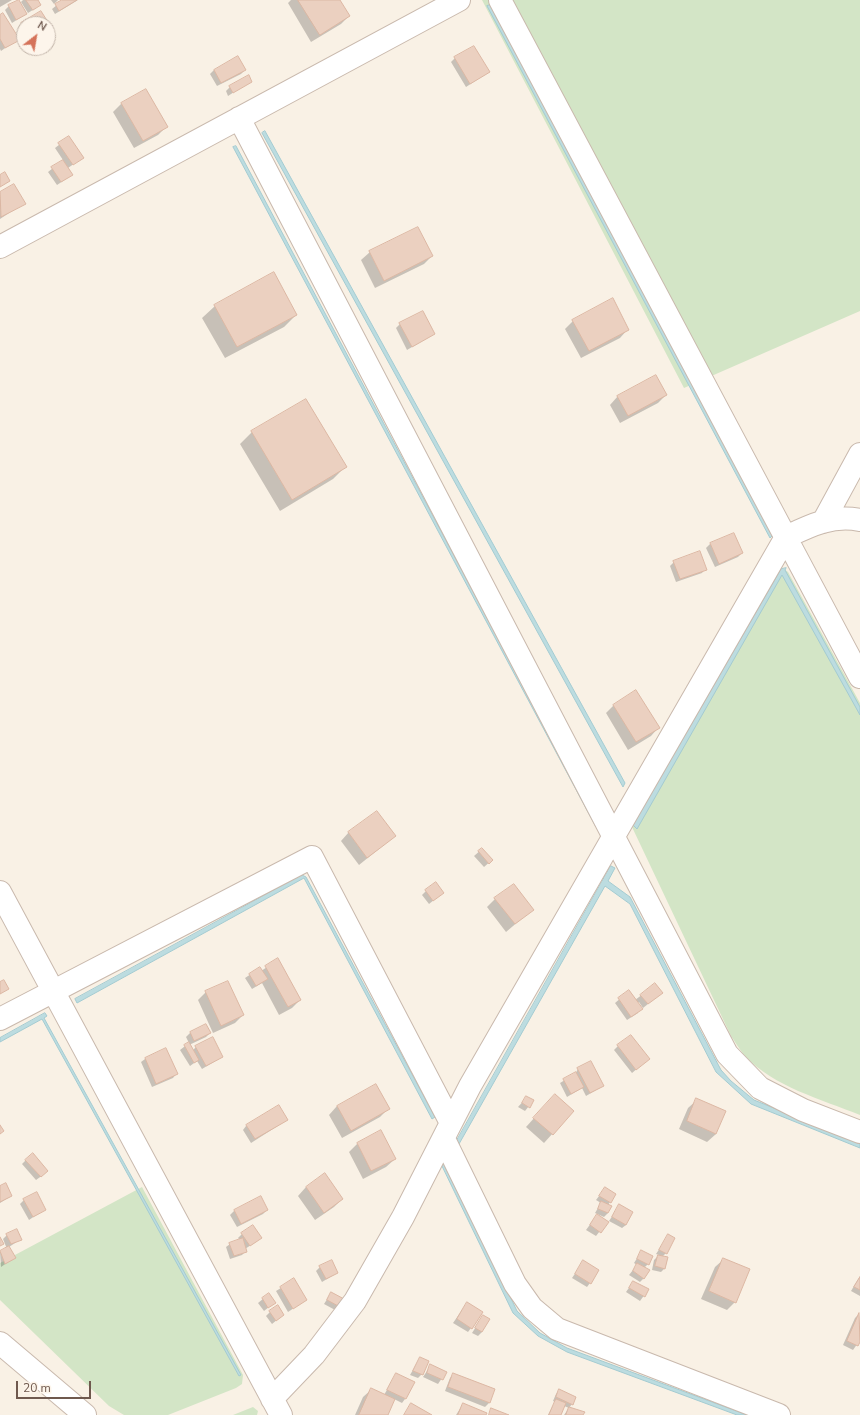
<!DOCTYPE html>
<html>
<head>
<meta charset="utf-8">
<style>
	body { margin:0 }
	#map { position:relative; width:860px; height:1415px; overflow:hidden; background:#f9f1e5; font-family:"Nunito Sans",sans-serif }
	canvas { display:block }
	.north { position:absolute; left:16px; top:16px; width:40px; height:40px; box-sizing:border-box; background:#fdf5eb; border:1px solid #c4b7ac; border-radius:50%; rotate:31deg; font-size:11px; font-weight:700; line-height:16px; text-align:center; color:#6f594e }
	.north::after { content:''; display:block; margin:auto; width:14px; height:18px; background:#d57259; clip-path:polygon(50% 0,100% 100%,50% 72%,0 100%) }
	.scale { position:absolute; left:16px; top:1381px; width:75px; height:18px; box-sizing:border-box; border:2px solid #6f594e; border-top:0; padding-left:5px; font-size:12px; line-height:14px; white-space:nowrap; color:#6f594e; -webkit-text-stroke:3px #fdf5eb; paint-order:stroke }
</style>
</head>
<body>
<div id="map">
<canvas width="860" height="1415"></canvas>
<div class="north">N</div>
<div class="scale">20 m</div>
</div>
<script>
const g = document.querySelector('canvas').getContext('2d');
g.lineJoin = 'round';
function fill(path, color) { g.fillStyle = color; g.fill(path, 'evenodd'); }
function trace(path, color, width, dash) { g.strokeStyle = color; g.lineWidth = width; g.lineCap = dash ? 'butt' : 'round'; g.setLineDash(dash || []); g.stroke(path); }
fill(new Path2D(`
	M482,0H860V311L684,388Z
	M784,569L788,572L860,703V1115C821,1099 774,1087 745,1056C740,1050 735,1042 731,1036L632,827L778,572Z
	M142,1187L243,1375L242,1384L236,1388L168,1415H124L109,1406L0,1300V1263Z
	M253,1407L258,1411L257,1415H233Z`), '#d3e5c6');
const water = new Path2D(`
	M490,5L773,535L770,538L487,6Z
	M265,131L625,783L623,787L262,133Z
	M236,146L598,826L596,827L233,147Z
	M786,568L785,570L860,707V715L782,575L637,829L633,825L781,569Z
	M611,866L615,868L608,881L630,897L721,1070L731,1081L754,1100L860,1143V1148L751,1104L716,1072L630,904L605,886L459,1144L456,1142Z
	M302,875L306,877L435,1117L432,1119L304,878L77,1003L75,999Z
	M45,1013L47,1016L44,1018L241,1375L239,1376L42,1019L0,1042V1038Z
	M445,1161L517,1311L540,1333L567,1348L747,1415H737L567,1352L538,1336L513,1313L441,1164Z`);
fill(water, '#bcdce0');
trace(water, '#a4cbd1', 1);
fill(new Path2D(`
	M0,0H12L0,7Z
	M23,0H37L36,8L28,13L21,2Z
	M51,0H58L54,4Z
	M63,0H78L55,14L52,9Z
	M291,0H339L349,16L341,24L311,42L288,3Z
	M9,6L26,14L12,23L5,10Z
	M41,13L45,24H24L23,37L18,28Z
	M0,16L18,39L1,51L0,49Z
	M455,58L489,72L466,87L451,62Z
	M214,70H245L241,74L217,86L210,74Z
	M251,81L228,96L226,91L230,87Z
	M145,90L167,126L158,135L134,148L113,112L121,104Z
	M69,137L78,161L68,168L72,175L57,185L48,172L63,160L55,148Z
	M14,185L24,203L0,219V193Z
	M370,252L432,256L424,264L375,288L361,260Z
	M215,306L296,315L284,327L225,358L202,318Z
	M573,321L628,329L620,338L581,358L565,329Z
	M400,324L434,334L407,350L396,328Z
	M666,395L658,403L620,423L610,405L618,396Z
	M252,432L345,467L333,479L280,511L240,444Z
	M710,544L742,553L738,557L715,567L706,548Z
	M674,562L705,569L702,573L676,582L670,566Z
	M614,705L659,727L651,736L628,750L606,713Z
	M349,832L395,836L359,865L341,841Z
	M482,849L492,860L484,867L474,856Z
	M426,891L439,896L429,904L422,895Z
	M495,899L533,909L506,932L487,907Z
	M278,960L300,1000L292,1008L279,1015L262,983L252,989L245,978L260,968L261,971Z
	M655,985L658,996L643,1008L639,1002L637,1003L638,1013L627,1020L615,1003L629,991L635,1000Z
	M206,992L243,1015L235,1023L213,1033L198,1000Z
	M190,1033H210L206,1037L189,1045L193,1050L196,1047L222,1057L202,1069L197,1061L190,1066L180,1050L189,1043L186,1037Z
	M618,1046L644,1063L632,1073L614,1050Z
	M165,1050L176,1074L173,1078L152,1087L141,1062L145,1059Z
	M578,1069L603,1086L586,1096L582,1088L567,1097L560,1083L575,1074Z
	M555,1095L573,1111L544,1143L526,1127Z
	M527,1097L533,1101L525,1111L518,1107Z
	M697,1100L716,1134L707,1142L679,1129L688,1108Z
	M337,1106L388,1109L380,1117L342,1138L329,1115Z
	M287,1120L251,1143L243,1130L246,1126Z
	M358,1143L395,1159L386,1167L363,1179L349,1152Z
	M26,1160L43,1175L36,1180L22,1164Z
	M0,1187L11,1196L0,1203Z
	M306,1187L342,1199L334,1207L315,1220L298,1196Z
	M605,1188L610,1202L608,1205V1213L604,1217L595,1213L601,1203L596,1200Z
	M260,1198L267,1210L263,1214L237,1227L230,1215L234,1211Z
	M24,1200L45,1209L29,1220L20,1204Z
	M619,1206L626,1225L622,1228L609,1221Z
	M597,1215L607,1222L596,1236L586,1230Z
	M242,1234L257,1241L245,1249L246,1251L242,1255L230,1259L226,1247L230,1244L240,1240L238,1238Z
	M7,1235L21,1239L9,1247L14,1258L1,1267L0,1252L7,1249L3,1239Z
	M668,1236L666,1253L662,1257L665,1268L661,1272L652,1270L654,1260L659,1255L656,1254Z
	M641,1252L648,1264L644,1268V1278L640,1282L629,1275L637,1265L634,1263Z
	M724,1259L735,1302L727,1310L701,1299L715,1267Z
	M583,1262L590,1283L587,1287L572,1278Z
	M320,1267L337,1273L322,1282L316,1271Z
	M860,1276V1296L851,1291Z
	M294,1280L306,1300L288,1312L276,1291Z
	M633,1282L648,1290L640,1301L626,1292Z
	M331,1293L345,1300L337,1311L324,1304Z
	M269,1294L274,1303L264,1311L258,1303Z
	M467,1303L471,1328L468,1332L453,1323Z
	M270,1312L283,1315L272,1324L266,1316Z
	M859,1314L860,1340L853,1350L843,1345L855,1318Z
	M483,1316L482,1332L478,1336L472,1333Z
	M420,1358L422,1374L418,1378L410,1375Z
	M431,1365L446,1372L438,1384L423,1377Z
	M396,1374L405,1399L402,1403L394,1399L387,1415H355L363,1397L372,1389L384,1395Z
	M454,1374L494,1390L489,1403L485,1407L445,1391L450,1378Z
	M560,1390L572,1404L569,1408L583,1413L582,1415H564L569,1408L564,1406L560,1415H548L555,1402L553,1401L556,1394Z
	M463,1404L485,1415H456Z`), '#0003');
const building = new Path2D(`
	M19,0L27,14L16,20L8,5Z
	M26,0H38L41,5L33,10Z
	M62,0H77L59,11L55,4Z
	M298,0H340L350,16L320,35Z
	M41,11L48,22L45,24H24V28L21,23Z
	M3,13L20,40L5,48L0,39V15Z
	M474,46L490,72L470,84L454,57Z
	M238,56L246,70L221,83L214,70Z
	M249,75L252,82L233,93L229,86Z
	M146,89L168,127L143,141L121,103Z
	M69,136L84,158L73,165L58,143Z
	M63,160L73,175L61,182L51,167Z
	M5,172L10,181L0,187V175Z
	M14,184L26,204L1,217L0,192Z
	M418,227L433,256L384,281L369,251Z
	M274,272L297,315L237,347L214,305Z
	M613,298L629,330L589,351L572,320Z
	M423,311L435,334L412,347L399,323Z
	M656,375L667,395L628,416L617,396Z
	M306,399L347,467L292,500L251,431Z
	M734,533L743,553L719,564L710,543Z
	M700,551L707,570L680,579L673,561Z
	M636,690L660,728L636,742L613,705Z
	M377,811L396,836L367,858L348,832Z
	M482,848L493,860L489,864L478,851Z
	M436,882L444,893L433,901L425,890Z
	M514,884L534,910L515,924L494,898Z
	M278,958L301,1000L288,1007L265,966Z
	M260,967L268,979L256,986L249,974Z
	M4,980L9,989L0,994V982Z
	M228,981L244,1015L221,1026L205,991Z
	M655,983L663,993L648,1004L640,995Z
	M629,990L643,1009L631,1017L618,998Z
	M206,1024L211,1033L194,1041L190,1032Z
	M631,1035L650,1059L636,1070L617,1045Z
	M213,1037L223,1057L206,1066L195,1046Z
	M189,1042L199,1060L194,1063L184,1045Z
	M166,1048L178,1074L156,1084L145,1058Z
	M591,1061L604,1086L590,1093L577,1068Z
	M576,1072L584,1087L571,1094L563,1079Z
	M376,1084L390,1109L351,1131L337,1106Z
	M555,1094L574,1111L553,1135L533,1118Z
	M526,1096L534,1100L530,1108L522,1103Z
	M696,1098L726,1111L716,1134L687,1121Z
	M279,1105L288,1120L255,1139L246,1125Z
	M0,1125L4,1131L0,1134Z
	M381,1130L396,1159L371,1171L357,1143Z
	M33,1153L48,1171L41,1177L25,1160Z
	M325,1173L343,1199L324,1213L306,1187Z
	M6,1183L12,1196L0,1202V1186Z
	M605,1187L616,1194L611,1203L599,1196Z
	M37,1192L46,1210L33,1217L23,1199Z
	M261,1196L268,1210L241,1224L234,1210Z
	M601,1201L612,1206L608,1213L598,1209Z
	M619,1204L633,1212L626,1225L612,1217Z
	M597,1214L609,1222L601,1233L590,1225Z
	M253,1225L262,1238L250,1246L241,1233Z
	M17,1229L22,1240L11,1244L6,1234Z
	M668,1234L675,1238L667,1254L659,1250Z
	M0,1237L4,1244L0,1246Z
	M243,1238L247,1252L234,1256L229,1243Z
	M9,1246L16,1258L5,1264L0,1251Z
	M641,1250L653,1256L649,1265L637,1259Z
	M658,1255L668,1257L665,1269L655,1266Z
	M723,1258L750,1269L736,1303L709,1291Z
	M332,1260L338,1273L326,1279L319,1266Z
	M583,1260L599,1270L591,1284L575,1274Z
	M637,1263L650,1270L644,1279L633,1271Z
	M860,1277V1290L854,1287Z
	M294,1278L307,1300L293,1309L280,1287Z
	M633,1281L649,1289L645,1297L629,1288Z
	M331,1292L346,1300L342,1308L327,1300Z
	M269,1293L276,1303L268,1308L262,1298Z
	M467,1302L483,1312L472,1329L457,1319Z
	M278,1305L284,1315L276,1321L269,1311Z
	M859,1313L860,1342L858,1346L847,1341Z
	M483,1315L490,1319L482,1332L475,1328Z
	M420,1357L429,1361L423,1375L413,1371Z
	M430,1364L447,1372L443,1380L427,1373Z
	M396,1373L415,1382L406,1399L387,1390Z
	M453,1373L495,1389L490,1403L448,1387Z
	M371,1388L395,1399L388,1415H359Z
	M559,1389L576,1397L573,1405L556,1397Z
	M556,1399L566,1403L561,1415H549Z
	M411,1403L432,1415H404Z
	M463,1403L487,1413L486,1415H458Z
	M569,1407L585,1412L583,1415H566Z
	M491,1408L509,1415H489Z`);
fill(building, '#ebd0c0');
trace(building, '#dcb7a3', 1);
const minor = new Path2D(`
	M500,0L860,677
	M239,118L727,1054L760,1088L803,1110L860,1132
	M0,247L459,0
	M823,522L860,454
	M0,892L281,1415
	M0,1019L312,857L451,1123
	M444,1139L515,1284L532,1308L557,1329L779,1415
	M0,1343L85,1415
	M272,1399L314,1355L355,1301L403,1217L470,1086L786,537C809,526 833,514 860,520`);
trace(minor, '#c9b9ad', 24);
trace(minor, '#fff', 22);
</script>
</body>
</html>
